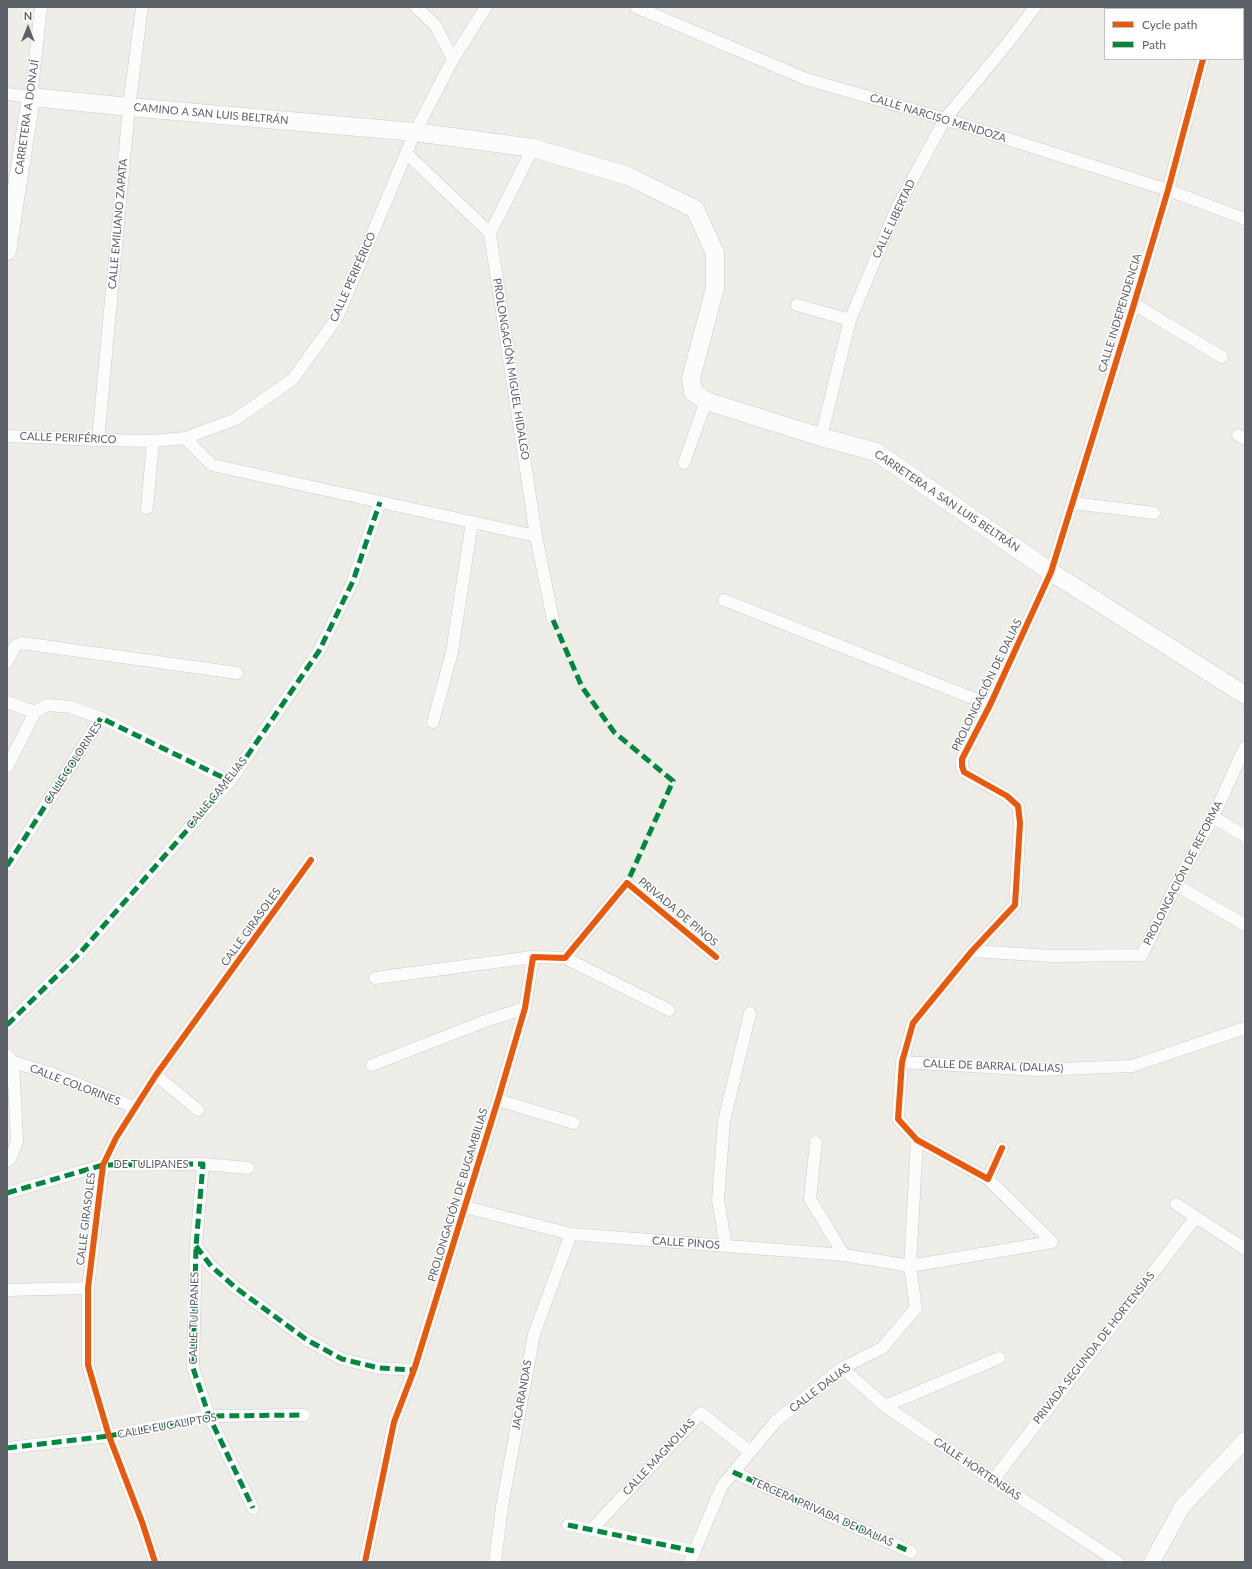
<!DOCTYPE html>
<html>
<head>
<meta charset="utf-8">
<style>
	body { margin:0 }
	#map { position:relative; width:1252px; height:1569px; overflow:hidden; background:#eeede8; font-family:Lato,sans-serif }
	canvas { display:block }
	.frame { position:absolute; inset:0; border:8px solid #5c6167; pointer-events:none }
	.legend { position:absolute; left:1104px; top:8px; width:140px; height:52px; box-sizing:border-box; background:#fff; border:1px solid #bec0c2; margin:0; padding:5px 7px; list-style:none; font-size:12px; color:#5c6167 }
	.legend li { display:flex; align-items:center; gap:8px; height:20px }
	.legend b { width:20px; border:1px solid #bec0c2 }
	.north { position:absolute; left:8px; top:8px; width:40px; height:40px; -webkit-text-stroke:3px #fff; paint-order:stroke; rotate:0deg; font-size:11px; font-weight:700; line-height:16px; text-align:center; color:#5c6167 }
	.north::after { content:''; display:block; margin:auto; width:14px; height:18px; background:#5c6167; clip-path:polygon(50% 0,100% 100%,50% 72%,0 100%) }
</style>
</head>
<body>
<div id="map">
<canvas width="1252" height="1569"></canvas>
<div class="frame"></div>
<ul class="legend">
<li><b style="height:5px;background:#e8590c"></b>Cycle path</li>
<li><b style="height:5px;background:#00873e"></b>Path</li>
</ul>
<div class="north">N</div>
</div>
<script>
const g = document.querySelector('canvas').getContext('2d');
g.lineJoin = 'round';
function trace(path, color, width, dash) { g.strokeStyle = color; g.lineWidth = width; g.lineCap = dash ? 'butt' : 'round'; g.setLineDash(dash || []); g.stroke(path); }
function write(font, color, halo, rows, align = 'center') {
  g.font = font + ' Lato,sans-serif'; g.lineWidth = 3; g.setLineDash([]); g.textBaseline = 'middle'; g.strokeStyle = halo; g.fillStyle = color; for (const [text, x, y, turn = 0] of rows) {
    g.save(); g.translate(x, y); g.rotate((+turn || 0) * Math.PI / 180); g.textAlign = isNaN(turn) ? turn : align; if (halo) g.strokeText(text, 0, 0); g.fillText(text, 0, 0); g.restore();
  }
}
const minor = new Path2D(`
	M416,7L435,25L453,59
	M636,7L806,79L945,119L1168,190L1245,219
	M1217,9L1218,7
	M7,94L31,97L41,7
	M406,153L490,233L536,536L553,620
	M490,233L533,148
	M1134,304L1222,357
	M797,305L850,320
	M1238,435L1245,439
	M7,436L98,440L153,441L185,438L236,419L293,379L337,318L415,132L453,59L486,7
	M821,437L850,320L897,208L945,119L1011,39L1035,7
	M185,438L212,465L536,536
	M98,440L129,107L142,7
	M684,463L706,401
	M1073,503L1154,513
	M147,508L153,441
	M724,600L990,705
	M7,662L15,646L22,643L237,673
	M7,702L35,712
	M433,722L452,652L472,522
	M7,767L35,712L47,705L71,707L101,718
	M1213,817L1245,836
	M7,866L101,718L230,781
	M1176,885L1245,925
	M972,951L1052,956L1142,955L1176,885L1213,817L1245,747
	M565,958L669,1010
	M375,978L533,957
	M7,1025L79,954L230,781L319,651L353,581L380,502
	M7,1055L13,1062L17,1142L11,1157L7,1161
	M13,1062L53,1074L136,1108
	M902,1062L1038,1070L1132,1066L1245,1028
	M372,1065L488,1020L525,1008
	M156,1075L198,1110
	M498,1100L574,1123
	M816,1142L810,1199L844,1255
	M1002,1148L988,1179L917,1140L898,1119L902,1062L913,1023L972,951L1015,905L1020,823L1018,806L1007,796L964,772L962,766V759L990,705L1051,572L1134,304L1168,190L1203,59
	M203,1164L196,1246L193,1368L209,1416L253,1508
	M988,1179L1052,1242
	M7,1193L103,1165L203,1164L248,1168
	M1176,1204L1245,1249
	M465,1207L571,1234L844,1255L910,1266L1052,1242
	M196,1246L211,1266L236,1288L307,1340L342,1359L379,1368L414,1370
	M726,1246L718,1200L724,1121L750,1013
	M7,1290L88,1288
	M842,1368L885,1406L993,1480L1118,1562
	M885,1406L999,1358
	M7,1448L109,1436L209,1416L304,1415
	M733,1472L911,1552
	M993,1480L1196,1217
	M568,1525L694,1551
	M591,1530L701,1413L750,1452
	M155,1562L142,1522L109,1436L88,1365V1288L103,1165L116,1138L156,1075L311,860
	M365,1562L394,1422L414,1370L498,1100L525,1008L533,957L565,958L627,883L716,957
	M495,1562L502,1506L534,1334L571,1234
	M690,1562L722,1486L776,1421L842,1368L882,1348L916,1308L910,1266L917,1140`);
const tertiary = new Path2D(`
	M1152,1562L1182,1507L1245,1440`);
const secondary = new Path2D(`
	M7,251L31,97L129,107L415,132L533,148L628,176L695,209L715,253V288L691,378L693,392L706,401L821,437L876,452L1051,572L1245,695`);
trace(minor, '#cacbca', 13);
trace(tertiary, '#cacbca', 17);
trace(secondary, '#c9cac9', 19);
trace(minor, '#fcfcfc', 12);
trace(tertiary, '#fcfcfc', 16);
trace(secondary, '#fcfcfc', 18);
trace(new Path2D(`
	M553,620L582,687L614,732L673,781L627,883
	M7,866L101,718L230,781
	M7,1025L79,954L230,781L319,651L353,581L380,502
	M7,1193L103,1165L203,1164L196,1246L193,1368L209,1416L253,1508
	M196,1246L211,1266L236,1288L307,1340L342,1359L379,1368L414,1370
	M7,1448L109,1436L209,1416L304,1415
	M733,1472L911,1552
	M568,1525L694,1551`), '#00873e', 5, [10, 5]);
trace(new Path2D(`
	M1002,1148L988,1179L917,1140L898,1119L902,1062L913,1023L972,951L1015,905L1020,823L1018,806L1007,796L964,772L962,766V759L990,705L1051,572L1134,304L1168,190L1203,59
	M155,1562L142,1522L109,1436L88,1365V1288L103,1165L116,1138L156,1075L311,860
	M365,1562L394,1422L414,1370L498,1100L525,1008L533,957L565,958L627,883L716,957`), '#e8590c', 6);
write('11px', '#5c6167', '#fff', [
	["CAMINO A SAN LUIS BELTRÁN",211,114,5],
	["CARRETERA A DONAJÍ",27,117,-82],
	["CALLE NARCISO MENDOZA",938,118,17],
	["CALLE LIBERTAD",894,219,-65],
	["CALLE EMILIANO ZAPATA",118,224,-85],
	["CALLE PERIFÉRICO",353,277,-66],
	["CALLE INDEPENDENCIA",1120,313,-73],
	["PROLONGACIÓN MIGUEL HIDALGO",511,369,81],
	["CALLE PERIFÉRICO",68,438,2],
	["CARRETERA A SAN LUIS BELTRÁN",947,501,34],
	["PROLONGACIÓN DE DALIAS",987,685,-64],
	["CALLE COLORINES",73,763,-57],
	["CALLE CAMELIAS",217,793,-51],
	["PROLONGACIÓN DE REFORMA",1183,873,-63],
	["PRIVADA DE PINOS",678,912,40],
	["CALLE GIRASOLES",251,927,-54],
	["CALLE DE BARRAL (DALIAS)",993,1066,2],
	["CALLE COLORINES",75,1085,21],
	["DE TULIPANES",151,1164],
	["PROLONGACIÓN DE BUGAMBILIAS",458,1195,-73],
	["CALLE GIRASOLES",86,1219,-83],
	["CALLE PINOS",686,1243,4],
	["CALLE TULIPANES",194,1318,-89],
	["PRIVADA SEGUNDA DE HORTENSIAS",1094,1348,-52],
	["CALLE DALIAS",820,1388,-37],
	["JACARANDAS",522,1395,-80],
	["CALLE EUCALIPTOS",167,1426,-10],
	["CALLE MAGNOLIAS",659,1457,-47],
	["CALLE HORTENSIAS",977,1469,34],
	["TERCERA PRIVADA DE DALIAS",822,1512,24]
]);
</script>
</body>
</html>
